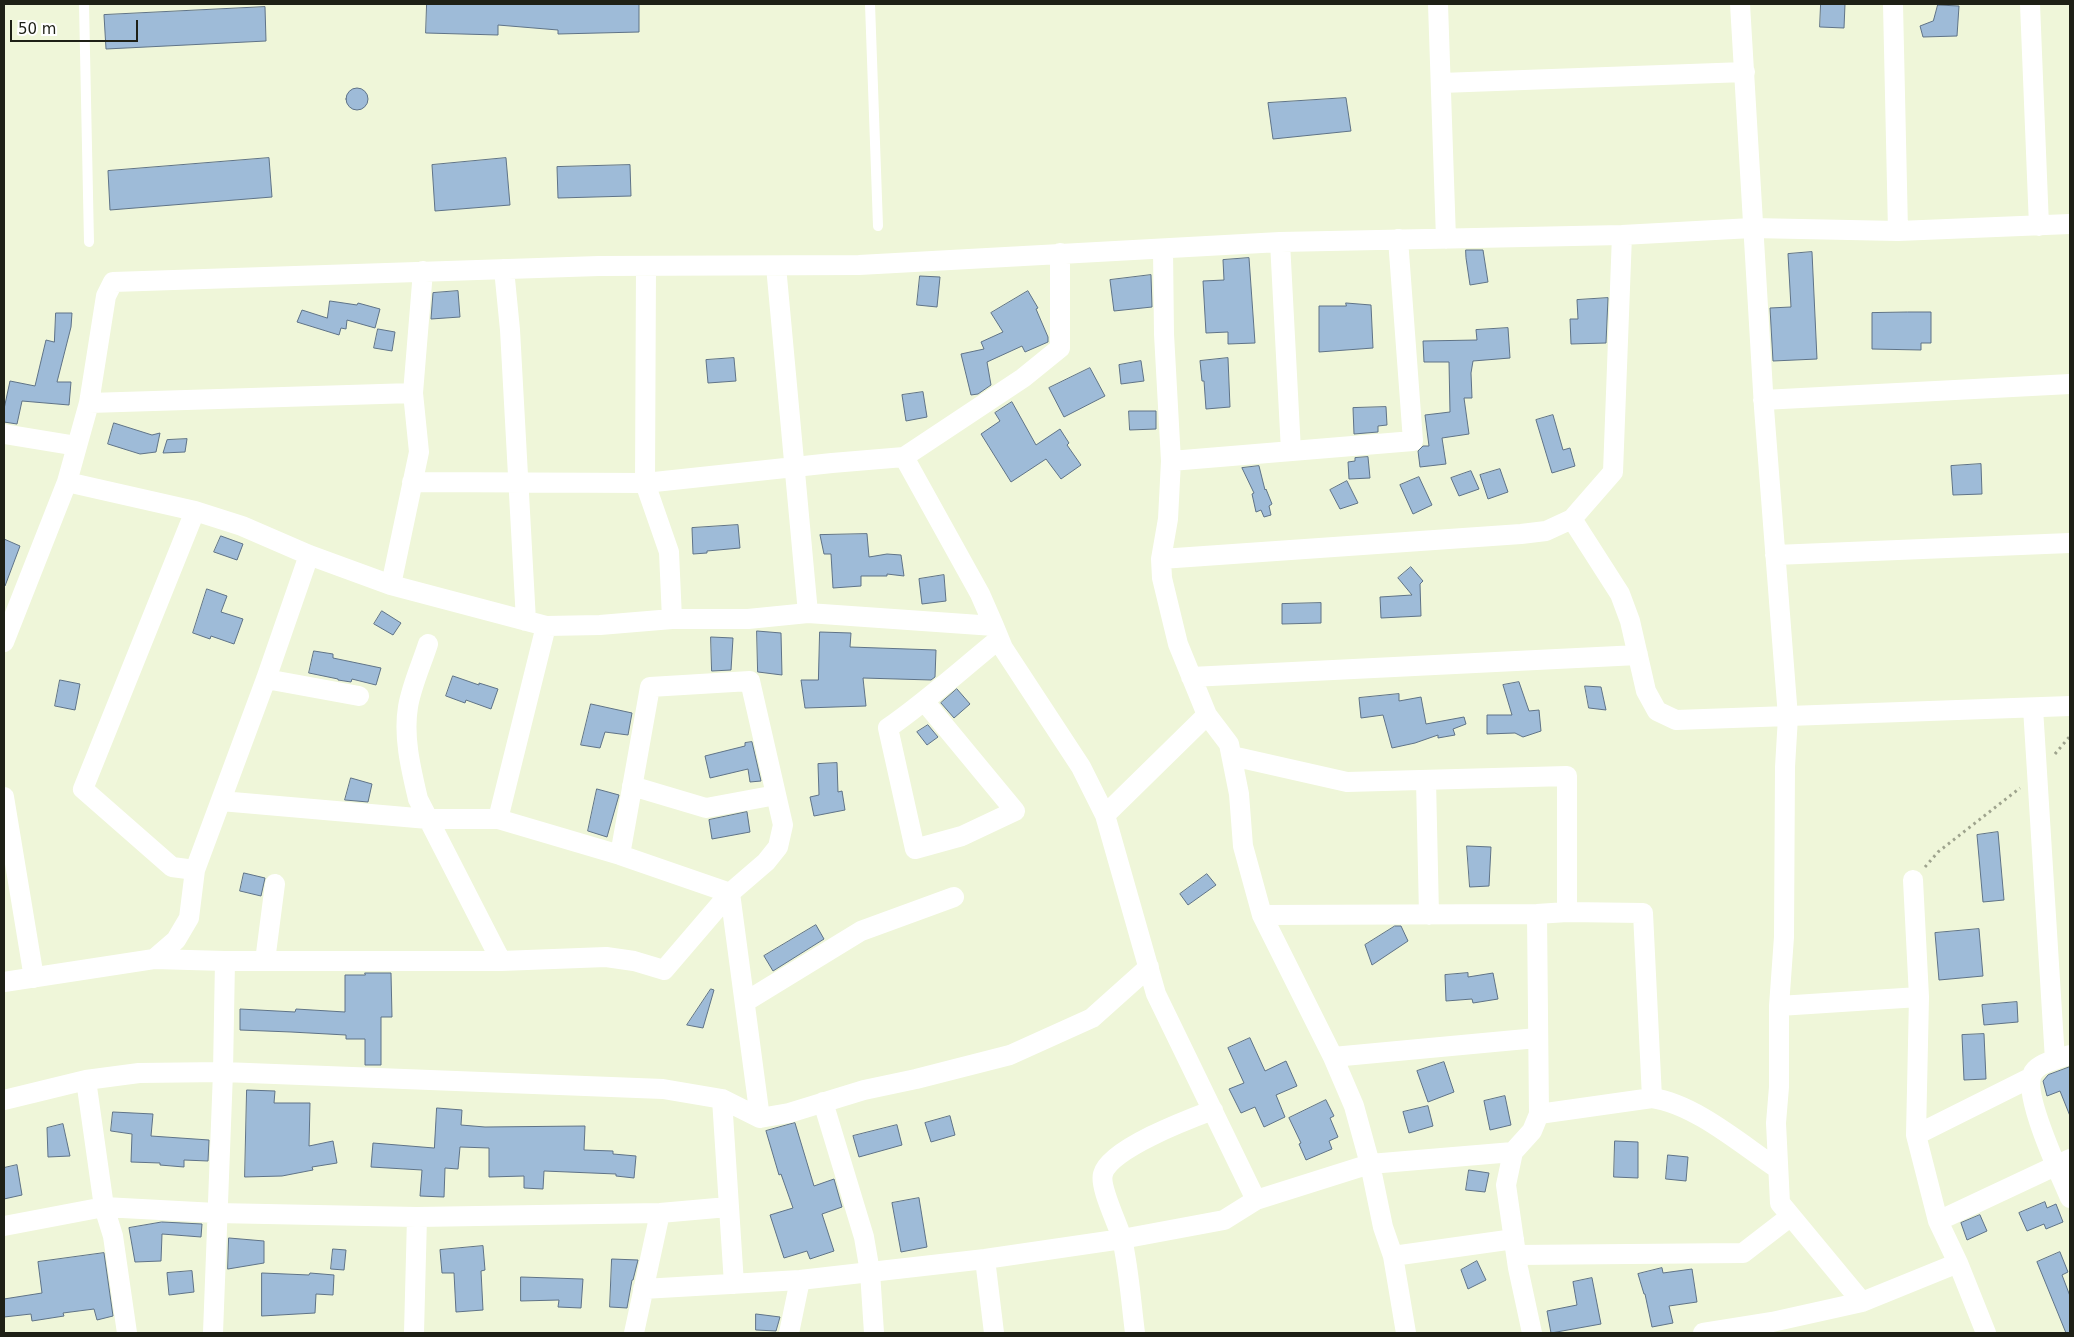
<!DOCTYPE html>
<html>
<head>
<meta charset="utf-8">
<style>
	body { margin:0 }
	#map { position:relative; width:2074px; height:1337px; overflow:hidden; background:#eff6d9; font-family:"DejaVu Sans",sans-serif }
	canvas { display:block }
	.frame { position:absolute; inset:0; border:5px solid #1e2016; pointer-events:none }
	.scale { position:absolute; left:10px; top:20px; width:128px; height:22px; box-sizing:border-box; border:2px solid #1e2016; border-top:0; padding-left:6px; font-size:15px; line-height:18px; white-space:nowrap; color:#1e2016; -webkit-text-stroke:4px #fff; paint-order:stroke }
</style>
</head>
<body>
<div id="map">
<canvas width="2074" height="1337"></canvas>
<div class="frame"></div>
<div class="scale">50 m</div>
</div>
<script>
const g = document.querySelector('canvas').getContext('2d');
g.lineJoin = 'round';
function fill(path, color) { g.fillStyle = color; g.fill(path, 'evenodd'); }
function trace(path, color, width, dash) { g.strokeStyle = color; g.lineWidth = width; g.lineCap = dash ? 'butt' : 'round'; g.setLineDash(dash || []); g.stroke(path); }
const building = new Path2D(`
	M427,4H639V32L558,34V30L498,25V35L426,33Z
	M1821,4H1845L1844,28L1820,27Z
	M1938,5L1959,6L1957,36L1923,37L1920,26L1933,21Z
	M265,7L266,41L106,49L104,15Z
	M346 99a11 11 0 1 1 22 0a11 11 0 1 1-22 0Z
	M1346,98L1351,131L1273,139L1268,103Z
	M269,158L272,197L110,210L108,171Z
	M506,158L510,205L435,211L432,165Z
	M630,165L631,196L558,198L557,167Z
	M1466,250H1483L1488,282L1470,285L1466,258Z
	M1812,252L1817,359L1773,361L1770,308L1791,307L1788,254Z
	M1249,258L1255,343L1228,344V332L1206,333L1203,281L1224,280L1223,260Z
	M1151,275L1152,307L1114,311L1110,280Z
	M920,276L940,277L937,307L917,305Z
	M458,291L460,317L431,319L433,293Z
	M1028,291L1038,308L1036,309L1048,337V342L1025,352L1022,346L987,362L991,385L978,394L971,395L961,354L984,349L981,342L1003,332L991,313Z
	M1608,298L1606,343L1571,344L1570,319H1578L1577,300Z
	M330,301L357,305L358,303L380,309L375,328L347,320L346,329L341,328L339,335L297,322L302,310L327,318Z
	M1346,303L1371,305L1373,348L1319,352V306H1346Z
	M1908,312H1931V343H1921V350L1872,349V313Z
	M56,313H72L71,327L57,382H71L69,405L22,401L17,424L4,422V409L10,381L35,386L46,340L54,342Z
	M1508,328L1510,358L1473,361L1471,373L1472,398H1464L1469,434L1442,438L1446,464L1420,467L1418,451L1423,446H1429L1425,415L1450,412L1449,362H1424L1423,341L1477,340L1476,330Z
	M378,329L395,332L392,351L374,348Z
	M734,358L736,381L708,383L706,360Z
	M1228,358L1230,407L1206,409L1204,381H1202L1200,361Z
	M1141,361L1144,381L1121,384L1119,365Z
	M1090,368L1105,396L1064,417L1049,388Z
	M923,392L927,417L906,421L902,395Z
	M1012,402L1036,445L1060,429L1069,443L1067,445L1081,465L1061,479L1046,459L1011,482L981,434L1000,421L995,413Z
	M1386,407L1387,425L1378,426V432L1354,434L1353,408Z
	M1129,411H1156V429L1130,430Z
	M1553,415L1563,450L1570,448L1575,466L1552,473L1536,420Z
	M114,423L152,435L160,433L156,452L140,454L108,444Z
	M187,439L185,452L163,453L167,440Z
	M1368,457L1370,478L1349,479L1348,462L1355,461V458Z
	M1981,464L1982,494L1953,495L1951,466Z
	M1259,466L1265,490L1266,489L1272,504L1269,506L1271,515L1264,517L1261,510L1256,512L1252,494L1254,493L1242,468Z
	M1500,469L1508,492L1488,499L1480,475Z
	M1471,471L1479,489L1459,496L1451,478Z
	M1419,477L1432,505L1413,514L1400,485Z
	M1347,481L1358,503L1340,509L1330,490Z
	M738,525L740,548L707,551V553L693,554L692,528Z
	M867,534L869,557L887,554L901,555L904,576L887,574V576H861V586L833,588L831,554H824L820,535Z
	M221,536L243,544L237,560L214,552Z
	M4,539L20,546L5,586H4Z
	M1411,567L1423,581L1420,584L1421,616L1381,618L1380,597L1412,595L1398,578Z
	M944,575L946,601L922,604L919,579Z
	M207,589L227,596L221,612L243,619L234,644L211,636L210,639L193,633Z
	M1321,603V623L1282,624V604Z
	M382,611L401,623L393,635L374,624Z
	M757,631L781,633L782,675L758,672Z
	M820,632L851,633L850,647L936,650L935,677L931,680L863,678L866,706L805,708L801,680H818Z
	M711,637L733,638L731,670L712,671Z
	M314,651L333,654V658L381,668L376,685L352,679L351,682L338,680V679L309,673Z
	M453,676L479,685V683L498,689L491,709L466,700L465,703L446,696Z
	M60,680L80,684L75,710L55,706Z
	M1519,682L1529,711L1539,710L1541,731L1523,737L1515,733L1487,734V715H1512L1503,685Z
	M1585,686L1601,687L1606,710L1589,708Z
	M957,689L970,704L954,718L941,703Z
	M1399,694V701L1421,697L1426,724L1464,717L1466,724L1453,729L1455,735L1438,738V735L1415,743L1392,748L1383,715L1361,718L1359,698Z
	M591,704L632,713L628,735L605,732L600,748L581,745Z
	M928,725L938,737L927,745L917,732Z
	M752,742L761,781L750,782L748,769L710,778L705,756L745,746V743Z
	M837,763L838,792L842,791L845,810L814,816L810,797L819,795L818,764Z
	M351,778L372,784L368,802L345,800Z
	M597,789L619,795L607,837L588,831Z
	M747,812L750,832L712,839L709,820Z
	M1998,832L2004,900L1983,902L1977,835Z
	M1467,846L1491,847L1489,886L1470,887Z
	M244,873L265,878L261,896L240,891Z
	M1207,874L1216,885L1188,905L1180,894Z
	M816,925L824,939L773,971L764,956Z
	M1395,926H1401L1408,941L1372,965L1365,945Z
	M1979,929L1983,976L1939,980L1935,933Z
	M365,973H391L392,1017H381V1065H365V1039H346V1035L291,1032L240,1030V1009L295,1012L296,1009L345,1012V975H365Z
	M1468,973V977L1493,973L1498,999L1473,1003L1472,999L1446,1001L1445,975Z
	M711,989L714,990L703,1028L687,1025Z
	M2017,1002L2018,1022L1984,1025L1982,1005Z
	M1984,1034L1986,1079L1964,1080L1962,1035Z
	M1250,1038L1265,1071L1286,1061L1297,1086L1276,1095L1285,1117L1264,1127L1255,1107L1241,1113L1229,1089L1244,1083L1228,1048Z
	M1444,1062L1454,1092L1428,1102L1417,1071Z
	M2070,1067V1116L2060,1091L2047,1096L2043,1081L2048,1075Z
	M247,1090L275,1091L274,1103H310L309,1146L333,1141L337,1163L312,1167L313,1170L282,1176L245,1177Z
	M1505,1096L1511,1125L1490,1130L1484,1101Z
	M1326,1100L1334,1116L1330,1118L1338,1137L1329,1141L1332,1149L1306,1160L1299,1144L1301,1143L1289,1118Z
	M1428,1106L1433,1126L1409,1133L1403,1112Z
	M437,1108L462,1110L461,1125L485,1127L585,1126L584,1150L613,1151V1154L636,1156L634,1178L616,1176V1174L544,1171L543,1189L524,1188V1176L489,1177V1148L460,1147L458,1169L445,1168L444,1197L420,1196L422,1170L371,1167L373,1143L434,1148Z
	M113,1112L153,1114L151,1136L209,1140L208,1161L184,1160V1167L160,1165V1163L131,1162L132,1134L111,1131Z
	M950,1116L955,1135L931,1142L925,1123Z
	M795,1123L814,1186L834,1179L842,1207L822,1214L834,1251L810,1259L807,1251L784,1258L770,1215L793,1208L781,1174L779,1175L766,1131Z
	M63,1124L70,1156L48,1157L47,1128Z
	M897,1125L902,1145L859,1157L853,1136Z
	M1615,1141L1638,1142V1178L1614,1177Z
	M1668,1155L1688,1157L1686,1181L1666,1179Z
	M17,1165L22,1195L4,1199V1168Z
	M1469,1170L1489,1173L1485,1192L1466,1190Z
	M919,1198L927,1247L901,1252L892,1203Z
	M2045,1202L2047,1208L2056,1204L2063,1222L2046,1229L2044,1224L2027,1231L2019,1213Z
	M1980,1215L1987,1231L1967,1240L1961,1223Z
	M162,1222L202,1224L201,1237L162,1234L161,1261L135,1262L129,1228Z
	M229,1238L264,1241V1263L228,1269Z
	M483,1246L485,1270L481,1271L483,1310L456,1312L454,1273H442L440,1250Z
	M333,1249L346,1250L344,1270L331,1269Z
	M2060,1252L2068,1272L2062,1275L2070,1296V1333H2066L2037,1262Z
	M104,1253L113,1316L97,1320L94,1309L63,1313L64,1316L32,1321L31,1314L4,1317V1299L42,1293L38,1262Z
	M612,1259L638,1260L633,1280H632L627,1308L610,1307Z
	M1477,1261L1486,1280L1468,1289L1461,1270Z
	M1662,1268L1663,1273L1692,1269L1697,1302L1669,1306L1673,1323L1652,1327L1645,1294H1644L1638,1274Z
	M192,1271L194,1292L169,1295L167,1273Z
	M262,1273L309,1275L310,1273L334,1275L333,1295L316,1294L315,1313L262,1316Z
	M521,1277L583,1279L581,1308L558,1307L559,1300L521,1301Z
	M1592,1278L1601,1324L1551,1333L1547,1311L1577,1305L1573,1282Z
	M756,1314L780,1317L776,1331L756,1330Z`);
fill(building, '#9ebbd8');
trace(building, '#5f7387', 1);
trace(new Path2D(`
	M2055,754L2070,736
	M1925,867L1938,852L2020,788`), '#9ea38d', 3, [2.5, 4]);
trace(new Path2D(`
	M84,4L89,242
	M870,4L878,226`), '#fff', 10);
trace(new Path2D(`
	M1438,4L1446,239
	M1740,4L1764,408L1788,717L1785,767L1784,937L1779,1006V1087L1776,1123L1780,1203L1862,1302
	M1893,4L1898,231
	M2030,4L2039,226
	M1441,83L1745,72
	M1280,242L1291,451
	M1163,250L1164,334L1171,461L1168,519L1161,559L1162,578L1178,644L1207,715L1229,744L1239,794L1243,846L1262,915L1333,1057L1354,1106L1370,1164L1383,1227L1393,1256L1406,1333
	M776,266L808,613
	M646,267L645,483L669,552L672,619
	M504,269L510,330L526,621
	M1763,400L2070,384
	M89,403L413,393
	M4,434L77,446
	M904,457L980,594L994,626
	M1171,461L1413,441L1398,239
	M67,482L195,511L242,526L309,555L391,585L546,626L600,625L672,619H748L808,613L994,626L1003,648L1081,767L1105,815L1156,994L1256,1200
	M412,482L645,483L832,463L904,457L1023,378L1060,348V253
	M1572,519L1620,594L1630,621L1646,691L1657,711L1676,720L2070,706
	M1775,555L2070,543
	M1161,559L1521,534L1546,531L1572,519L1613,472L1622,235
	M391,585L419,452L413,393L423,271
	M4,642L67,482L89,403L106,296L113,282L599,266L859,265L1280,242L1622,235L1752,228L1898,231L2070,224
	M428,644C422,663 411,687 408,707C403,737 411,769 418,799L501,961
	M1191,677L1638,655
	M266,679L359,696
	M924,701L1015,811L962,836L915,849L888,728C927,701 962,669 999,639
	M2033,708L2055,1060
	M1232,756L1347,782L1567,776V912
	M1426,780L1429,915
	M632,786L706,808L776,795
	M4,797L34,978
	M221,801L428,819H498L620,855L730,893
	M1105,815L1207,715
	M498,819L546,626
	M195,870L172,867L83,789L195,511
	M1913,880L1919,997L1916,1135L1938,1221L1958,1263L1986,1333
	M730,893L760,1118
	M1262,915L1537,914L1567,912L1643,913L1652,1098
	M154,959L176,940L189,918L195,870L266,679L309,555
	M265,961L275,884
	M4,982L154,959L225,961H501L606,957L634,961L664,970L730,893L766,862L778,847L783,825L750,681L650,687L620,855
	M745,1002L861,931L954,897
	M1779,1006L1919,997
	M2070,1055C2060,1058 2043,1062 2035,1070C2018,1087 2061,1176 2070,1198
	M1333,1057L1537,1038
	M86,1080L104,1207L113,1236L127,1333
	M722,1099L734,1284
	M4,1100L86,1080L139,1073L223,1072L663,1089L722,1099L760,1118L789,1113L864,1090L916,1079L1010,1055L1092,1018L1149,967
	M823,1102L864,1237L870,1272L874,1333
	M1539,1114L1652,1098C1695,1104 1742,1145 1778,1169
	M1916,1135L2030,1078
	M1938,1221L2070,1159
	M4,1226L104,1207L216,1213L417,1217L660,1213L728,1207
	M1516,1255L1743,1253L1791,1216
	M1393,1256L1514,1239
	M985,1259L994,1333
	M643,1289L800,1280L985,1259L1122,1239L1224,1220L1256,1200L1370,1164L1513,1152
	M213,1333L223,1072L225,961
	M414,1333L417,1217
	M634,1333L660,1213
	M789,1333L800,1280
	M1135,1333C1131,1302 1129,1269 1122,1239C1118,1224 1099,1187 1103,1174C1109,1149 1189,1119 1213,1110
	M1532,1333L1518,1268L1506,1185L1513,1152L1532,1131L1539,1114L1537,914
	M1703,1333L1772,1322L1862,1302L1958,1263`), '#fff', 20);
</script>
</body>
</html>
